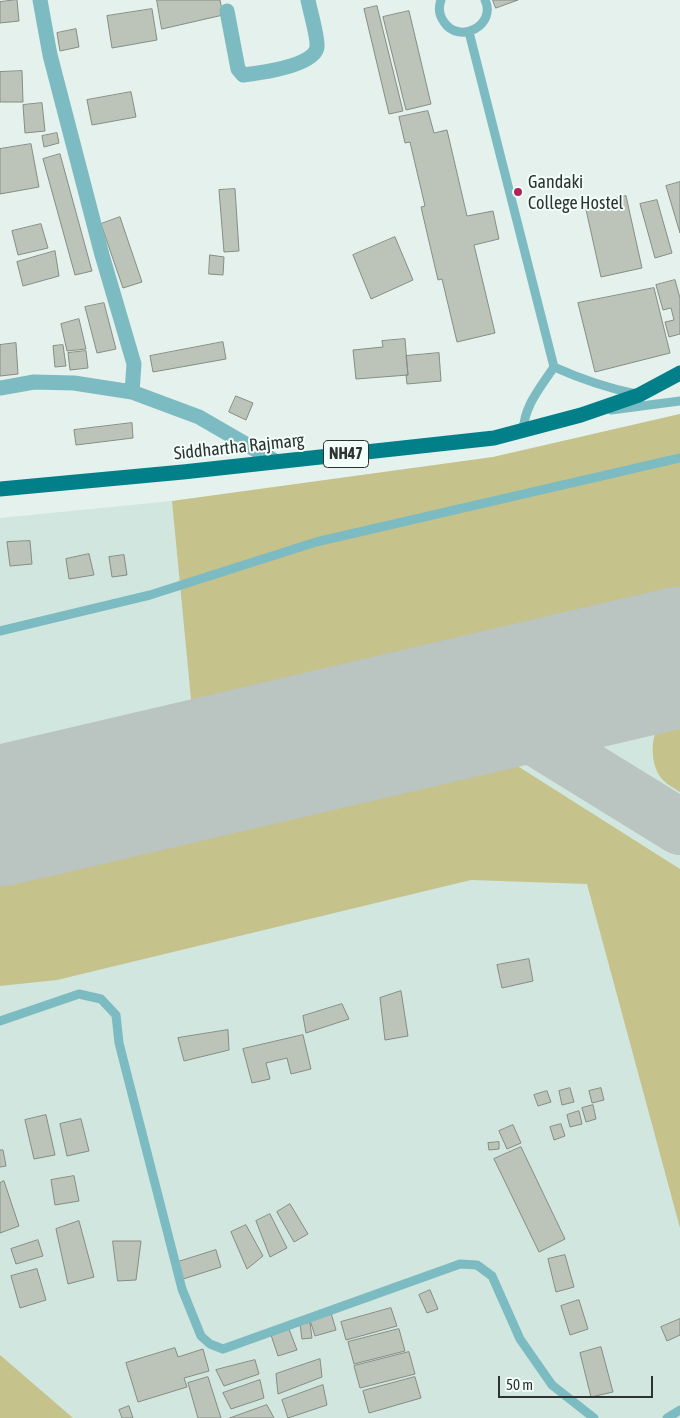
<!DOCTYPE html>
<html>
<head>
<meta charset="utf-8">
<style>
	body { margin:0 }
	#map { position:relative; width:680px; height:1418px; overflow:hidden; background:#e4f1ec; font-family:"Asap Condensed",sans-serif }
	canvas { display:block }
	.scale { position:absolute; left:498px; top:1376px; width:155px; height:22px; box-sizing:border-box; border:2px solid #2e3331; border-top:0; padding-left:6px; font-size:15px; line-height:18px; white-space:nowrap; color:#2e3331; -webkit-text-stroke:4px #f1fef9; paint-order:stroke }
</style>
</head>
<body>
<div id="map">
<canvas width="680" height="1418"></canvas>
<div class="scale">50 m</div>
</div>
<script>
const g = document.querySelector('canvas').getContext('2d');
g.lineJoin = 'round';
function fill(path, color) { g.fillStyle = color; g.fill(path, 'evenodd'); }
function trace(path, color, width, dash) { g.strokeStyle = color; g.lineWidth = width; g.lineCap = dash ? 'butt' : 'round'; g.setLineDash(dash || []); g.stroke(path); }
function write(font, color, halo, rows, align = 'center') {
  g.font = font + ' "Asap Condensed",sans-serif'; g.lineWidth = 4; g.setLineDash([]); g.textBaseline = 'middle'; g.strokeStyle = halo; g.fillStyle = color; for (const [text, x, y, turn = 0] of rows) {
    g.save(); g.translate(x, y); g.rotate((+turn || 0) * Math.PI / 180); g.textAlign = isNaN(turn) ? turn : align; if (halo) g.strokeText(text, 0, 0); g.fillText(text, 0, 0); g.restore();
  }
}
fill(new Path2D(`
	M680,414V1418H0V518L172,501L493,457Z`), '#d1e6de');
fill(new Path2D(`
	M680,414V606L193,720L172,501L493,457Z
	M680,707V792C672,787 664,783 659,775C646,754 653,713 680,707Z
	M508,760L680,869V1228L587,884L471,880L57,980L0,986V874Z
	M0,1355L73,1418H0Z`), '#c6c28c');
trace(new Path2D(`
	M451,711L489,717L539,740L680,827`), '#bac4c0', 56);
trace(new Path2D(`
	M0,816L680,657`), '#bac4c0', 140);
const building = new Path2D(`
	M17,0L19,21L0,23V2Z
	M157,0H220L223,15L162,29Z
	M493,0H518L496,8Z
	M377,6L403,111L389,114L364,9Z
	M152,9L157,40L112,48L107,16Z
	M409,11L431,104L406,110L383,17Z
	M76,29L79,47L60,51L57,33Z
	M22,71L23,102H0V72Z
	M131,92L136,117L92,125L87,100Z
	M42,103L45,131L25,133L23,105Z
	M428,111L434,133L447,130L467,216L493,211L499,239L474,245L495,333L457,342L442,279L438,280L421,207L425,206L410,142L405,143L399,117Z
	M57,133L59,143L44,147L42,136Z
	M31,144L39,187L0,194V149Z
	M60,154L92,271L75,275L43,159Z
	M680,182V233L666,186Z
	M235,189L239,251L224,252L219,190Z
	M626,196L642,268L601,277L585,205Z
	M657,200L672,253L655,258L640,204Z
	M120,217L142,282L123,288L101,224Z
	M41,224L48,248L18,255L12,231Z
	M395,237L413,280L371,299L353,255Z
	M55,251L59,276L23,286L17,262Z
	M210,255L224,257L223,275L209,274Z
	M675,280L680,298V334L669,337L665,322L674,320L671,308L663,310L656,285Z
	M654,288L670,353L595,372L578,303Z
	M104,303L116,349L97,353L85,307Z
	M79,319L86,349L67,351L61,324Z
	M405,339L408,375L356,379L353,350L383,347L382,341Z
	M223,342L226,359L153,372L150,356Z
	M16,343L18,374L0,376V345Z
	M63,345L66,366L55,367L53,346Z
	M86,351L88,368L70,370L68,353Z
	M439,353L441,381L407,384L406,375H408L406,356Z
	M236,396L253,403L246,420L229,412Z
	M132,423L133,438L76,445L74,430Z
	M30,541L32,564L10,566L7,542Z
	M89,554L94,575L69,579L66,559Z
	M124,555L127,575L112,577L109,557Z
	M529,959L533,981L502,988L497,965Z
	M401,991L408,1036L385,1040L380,998Z
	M342,1004L349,1019L306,1033L303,1016Z
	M228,1030L229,1050L184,1061L178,1038Z
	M303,1035L311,1069L291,1074L287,1058L266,1063L270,1079L252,1083L243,1049Z
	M570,1088L574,1102L562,1105L559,1091Z
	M601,1088L604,1100L592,1103L589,1091Z
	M547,1091L551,1102L538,1106L534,1095Z
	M593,1105L596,1119L586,1122L582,1108Z
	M579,1111L582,1124L570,1127L567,1115Z
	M46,1115L55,1155L34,1159L25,1120Z
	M81,1119L89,1151L67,1156L60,1124Z
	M561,1124L565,1136L554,1140L550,1127Z
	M513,1125L521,1143L507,1149L499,1131Z
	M499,1142V1149L489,1150L488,1143Z
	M521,1147L565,1239L539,1252L494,1159Z
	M0,1150H3L6,1166L0,1167Z
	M74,1176L79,1201L55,1205L51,1180Z
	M4,1181L19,1226L0,1233V1183Z
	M290,1204L308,1234L294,1242L277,1212Z
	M270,1214L287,1248L270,1257L256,1221Z
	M79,1221L94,1277L68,1284L56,1229Z
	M246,1225L263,1256L247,1269L231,1232Z
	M38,1240L43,1256L16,1264L11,1249Z
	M113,1241H141L136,1280L118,1281Z
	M216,1250L221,1267L183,1279L178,1262Z
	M565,1255L574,1287L556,1292L548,1259Z
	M37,1269L46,1300L20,1308L11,1276Z
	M430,1290L438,1309L427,1313L419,1295Z
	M579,1300L588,1329L570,1335L561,1306Z
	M391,1308L397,1326L346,1340L341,1322Z
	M331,1313L336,1330L315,1336L310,1320Z
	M680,1319V1335L667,1341L661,1327Z
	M310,1323L312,1338L302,1339L300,1324Z
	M289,1329L297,1350L278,1356L271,1335Z
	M399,1329L405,1351L354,1364L348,1342Z
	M601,1347L613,1392L591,1397L580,1353Z
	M175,1348L178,1357L203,1349L209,1371L184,1378L187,1387L138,1402L126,1363Z
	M409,1352L415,1374L360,1388L354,1366Z
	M320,1359L322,1377L278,1394L276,1374Z
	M255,1360L259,1374L224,1386L216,1370Z
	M208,1377L221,1418H198L188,1383Z
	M415,1377L421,1398L369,1413L363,1391Z
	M260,1380L264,1398L231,1409L223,1393Z
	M323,1385L327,1405L288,1418L282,1400Z
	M267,1405L274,1418H230Z
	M129,1406L133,1418H122L119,1410Z`);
fill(building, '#bcc3b9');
trace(building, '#868d84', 1);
trace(new Path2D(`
	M441,0C438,8 439,15 444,22C459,45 497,25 485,0
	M469,32L554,367C540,388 524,406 523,432
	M554,367C581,379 607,388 636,394
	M611,410L680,401
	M0,631L150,595L316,542L680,458
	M0,1021L79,994L101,999L116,1015L119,1043L182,1289L201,1336L210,1344L223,1349L460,1264L477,1265L492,1276L520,1339L552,1385L594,1418
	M667,1418L680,1410`), '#7cbbc1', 9);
trace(new Path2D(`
	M40,0L50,55L102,255L134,364L132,392
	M227,11L238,69L243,75C260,73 315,66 317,47C318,37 310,11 308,0
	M0,388L34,382L74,383L132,392L199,417L275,461`), '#7cbbc1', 15);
trace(new Path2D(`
	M0,489L183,472L494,438L581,415L639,395L680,373`), '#02808a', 15);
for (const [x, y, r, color] of [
	[518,192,5,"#b32355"]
]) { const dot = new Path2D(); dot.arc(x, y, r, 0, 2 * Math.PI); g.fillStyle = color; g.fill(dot); trace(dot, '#f1fef9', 2); }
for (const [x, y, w] of [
	[346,454,45]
]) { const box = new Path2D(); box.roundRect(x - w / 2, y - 13.5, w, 27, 4); g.fillStyle = '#f1fef9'; g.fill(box); trace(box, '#2e3331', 1); }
write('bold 16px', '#2e3331', null, [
	["NH47",346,454]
]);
write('18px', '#2e3331', '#f1fef9', [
	["Gandaki",528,182],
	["College Hostel",528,203]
], 'left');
write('18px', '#2e3331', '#f1fef9', [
	["Siddhartha Rajmarg",239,447,-6]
]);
</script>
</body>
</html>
